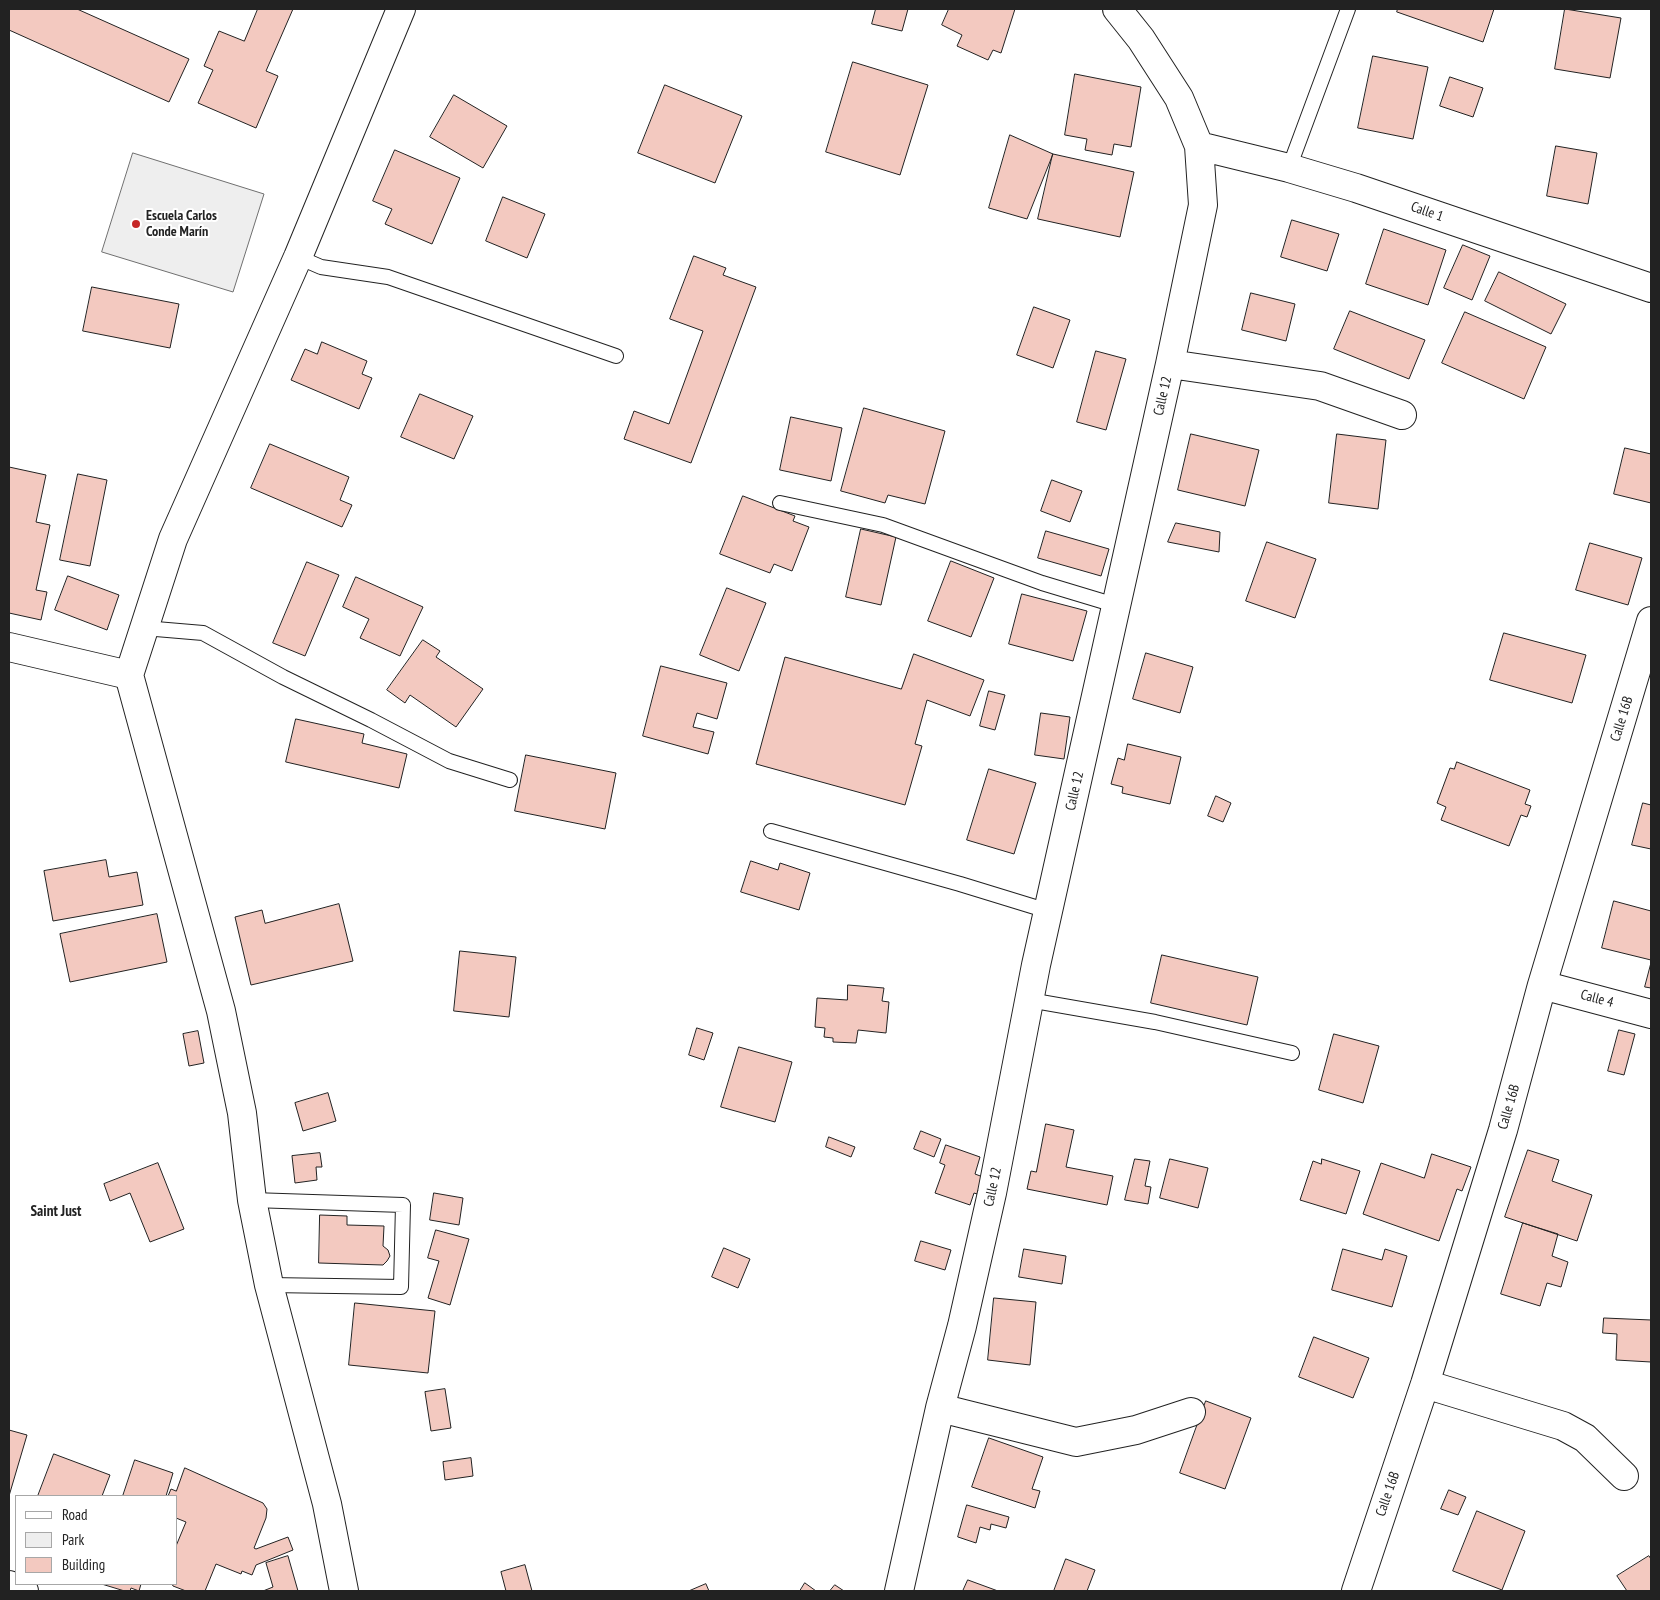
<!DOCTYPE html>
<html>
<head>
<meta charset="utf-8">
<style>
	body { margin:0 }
	#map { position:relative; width:1660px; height:1600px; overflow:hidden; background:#fff; font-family:"PT Sans Narrow",sans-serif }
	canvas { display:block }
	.frame { position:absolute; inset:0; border:10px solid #222; pointer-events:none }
	.legend { position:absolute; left:15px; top:1495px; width:162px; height:90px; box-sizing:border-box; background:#fff; border:1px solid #a7a7a7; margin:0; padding:6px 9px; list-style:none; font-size:15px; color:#222 }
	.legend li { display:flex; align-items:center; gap:10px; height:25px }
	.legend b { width:25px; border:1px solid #a7a7a7 }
</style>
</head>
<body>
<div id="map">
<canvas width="1660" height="1600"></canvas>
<div class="frame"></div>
<ul class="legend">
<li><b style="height:6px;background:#fff"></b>Road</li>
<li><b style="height:14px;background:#eee"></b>Park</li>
<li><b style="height:14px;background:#f3c9c0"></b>Building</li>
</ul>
</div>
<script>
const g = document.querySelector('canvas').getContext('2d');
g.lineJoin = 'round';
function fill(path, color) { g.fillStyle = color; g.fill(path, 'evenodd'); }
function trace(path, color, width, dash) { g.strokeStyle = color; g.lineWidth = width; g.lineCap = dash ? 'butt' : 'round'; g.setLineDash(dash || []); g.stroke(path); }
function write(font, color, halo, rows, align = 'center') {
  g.font = font + ' "PT Sans Narrow",sans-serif'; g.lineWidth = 4; g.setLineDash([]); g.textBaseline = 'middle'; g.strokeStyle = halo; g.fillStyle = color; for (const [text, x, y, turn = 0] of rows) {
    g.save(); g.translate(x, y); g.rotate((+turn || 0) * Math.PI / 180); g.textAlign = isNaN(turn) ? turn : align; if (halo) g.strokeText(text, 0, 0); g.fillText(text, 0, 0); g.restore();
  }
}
const green = new Path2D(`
	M133,153L264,194L233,292L102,252Z`);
fill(green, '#eee');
trace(green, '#6f6f6f', 1);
const building = new Path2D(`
	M9,9H77L189,59L169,102L9,30Z
	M258,9H293L266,71L278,76L256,128L198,103L213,70L204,66L219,31L244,41Z
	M876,9H908L902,31L872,24Z
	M949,9H1015L1001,53L993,50L988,60L957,46L962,35L942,25Z
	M1398,9H1494L1483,42L1397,12Z
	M1565,9L1621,18L1610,78L1555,69Z
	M1373,56L1428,67L1413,139L1358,128Z
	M853,62L928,85L900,175L826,152Z
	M1075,74L1141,87L1131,147L1114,144L1112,155L1085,150L1087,139L1065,135Z
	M1450,77L1483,88L1473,117L1440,106Z
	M665,85L742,116L715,183L638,153Z
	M454,95L507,126L483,168L430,137Z
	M1010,135L1053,154L1027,219L989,208Z
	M1556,146L1597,153L1588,204L1547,196Z
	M395,150L460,178L432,244L385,224L392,209L373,201Z
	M1053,154L1134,172L1120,237L1038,219Z
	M503,197L545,214L527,258L486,241Z
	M1292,220L1339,234L1327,271L1281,257Z
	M1384,229L1446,250L1428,305L1366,284Z
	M1463,245L1490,256L1472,300L1444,288Z
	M694,256L726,268L723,275L756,287L691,463L624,439L634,411L669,424L703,331L670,319Z
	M1499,272L1566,304L1551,334L1485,301Z
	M92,287L179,304L170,348L83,331Z
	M1251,293L1295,304L1286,341L1242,330Z
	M1034,307L1070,320L1053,368L1017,355Z
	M1350,311L1425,340L1409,379L1334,349Z
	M1465,312L1546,347L1524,399L1442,363Z
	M322,342L367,361L362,374L372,378L359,409L291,380L305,349L317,354Z
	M1096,351L1126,359L1106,430L1077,422Z
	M420,394L473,416L454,459L401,437Z
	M864,408L945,431L925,504L888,495L885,503L841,491Z
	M791,417L842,428L831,481L780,470Z
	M1191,434L1259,450L1245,506L1178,490Z
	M1337,434L1386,440L1378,509L1329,503Z
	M270,444L349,477L340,500L352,505L342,527L251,488Z
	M1625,448L1651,454V503L1614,494Z
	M9,467L46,475L36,522L50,525L36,590L47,592L41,620L9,613Z
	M78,474L107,480L90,566L60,560Z
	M1052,480L1082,491L1070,522L1041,511Z
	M743,496L795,516L793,521L809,527L792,571L774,564L770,573L720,554Z
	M1176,523L1220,532L1219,552L1168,542Z
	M861,529L896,537L881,605L846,597Z
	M1046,531L1109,549L1101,576L1038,558Z
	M1267,542L1316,559L1295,618L1246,601Z
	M1590,543L1642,558L1628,605L1576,590Z
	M951,561L994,578L971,637L928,621Z
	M307,562L339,575L305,656L273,643Z
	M68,576L119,595L107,630L55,610Z
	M356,577L423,607L400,656L360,638L369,619L343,607Z
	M727,588L766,603L739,671L700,655Z
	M1022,594L1087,611L1073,661L1009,644Z
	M1504,633L1586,655L1572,703L1490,680Z
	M423,640L440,651L436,657L483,689L456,727L410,695L405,703L387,690Z
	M1146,653L1193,667L1180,713L1133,699Z
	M914,654L984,680L970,716L927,700L915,744L922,746L905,805L756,764L785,657L901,689Z
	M661,666L727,683L717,719L697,713L693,727L714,732L708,754L643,736Z
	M989,691L1005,695L995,730L980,726Z
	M1041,713L1070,717L1064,759L1035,755Z
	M296,719L364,734L362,743L407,754L399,788L286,762Z
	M1128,744L1181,757L1170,804L1122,793L1123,787L1111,784L1118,758L1124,760Z
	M526,755L616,773L605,829L515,811Z
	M1457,762L1530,790L1525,804L1531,806L1527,817L1521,815L1509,846L1441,820L1446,807L1437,803L1450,768L1454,769Z
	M989,769L1036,783L1014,854L967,840Z
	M1216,796L1231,803L1223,822L1208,816Z
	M1643,803L1651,805V849L1632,845Z
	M106,860L109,877L137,872L143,905L53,921L44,871Z
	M751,861L778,870L780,863L810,873L799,910L741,892Z
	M1614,901L1651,911V960L1602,948Z
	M339,904L353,961L251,985L235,917L262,910L265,923Z
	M157,914L167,962L70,982L60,934Z
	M460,951L516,957L509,1017L454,1011Z
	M1162,955L1258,977L1247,1025L1151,1003Z
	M1651,963V988L1645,987Z
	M848,985L884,988L882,1001L889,1002L886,1033L858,1030L856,1043L833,1042V1038L824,1037L825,1028L815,1027L817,998L847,1000Z
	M697,1028L713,1033L704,1060L689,1055Z
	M1619,1030L1635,1034L1624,1075L1608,1071Z
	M198,1031L204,1063L189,1066L183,1034Z
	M1334,1034L1379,1046L1363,1103L1319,1090Z
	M739,1047L792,1062L775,1122L721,1107Z
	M328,1093L336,1121L303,1131L295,1103Z
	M1046,1124L1074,1130L1066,1167L1113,1176L1107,1205L1027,1189L1031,1171L1036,1172Z
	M921,1131L941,1139L934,1157L914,1149Z
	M829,1137L855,1147L851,1157L826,1147Z
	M946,1145L980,1157L975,1174L983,1177L977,1194L974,1193L970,1205L935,1193L945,1165L940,1163Z
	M1528,1150L1559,1160L1552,1181L1592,1195L1577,1241L1505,1217Z
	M320,1153L322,1167H316L317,1180L295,1183L292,1156Z
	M1432,1154L1471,1167L1462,1191L1457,1189L1439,1241L1363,1214L1381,1163L1424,1178Z
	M1135,1159L1150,1161L1145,1186L1151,1187L1148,1204L1125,1200Z
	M1170,1159L1208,1168L1198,1208L1160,1198Z
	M1322,1159L1360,1171L1346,1214L1300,1200L1313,1161L1321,1164Z
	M158,1163L184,1229L150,1242L130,1193L110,1201L104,1184Z
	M434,1193L463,1198L459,1225L430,1220Z
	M320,1215L347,1216V1225L384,1226L383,1246L388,1250L390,1256L387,1261L383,1265L319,1263Z
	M1523,1223L1558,1234L1552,1256L1568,1262L1561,1287L1547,1283L1540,1306L1501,1294Z
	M436,1230L469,1239L450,1305L428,1298L439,1261L428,1258Z
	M921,1241L951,1250L945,1270L915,1261Z
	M724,1248L750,1259L738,1288L712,1277Z
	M1024,1249L1066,1256L1062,1284L1019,1277Z
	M1343,1249L1382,1260L1385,1249L1407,1256L1392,1307L1332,1290Z
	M994,1298L1036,1302L1030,1365L988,1360Z
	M355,1303L435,1311L428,1373L349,1365Z
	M1604,1318L1651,1320V1362L1616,1360L1617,1334L1603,1333Z
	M1314,1337L1369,1358L1353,1398L1299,1377Z
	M445,1389L451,1428L431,1431L425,1392Z
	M1206,1401L1251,1418L1225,1489L1180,1473Z
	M9,1430L27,1435L9,1496Z
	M989,1438L1043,1457L1032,1489L1040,1491L1035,1508L972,1487Z
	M54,1454L110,1475L102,1496H38Z
	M471,1458L473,1476L445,1480L443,1462Z
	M135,1460L173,1473L166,1496H123Z
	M185,1468L263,1503L267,1509L266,1518L254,1548L256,1549L288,1537L293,1550L256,1565L252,1575L242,1571L241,1574L216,1564L205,1591H186L173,1586L172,1584H176V1546L186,1522L176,1518V1496H168L171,1489L176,1491Z
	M1449,1490L1466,1497L1458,1515L1441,1509Z
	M967,1505L1009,1517L1006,1528L991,1524L990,1530L980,1527L976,1543L958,1537Z
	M1477,1511L1525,1531L1502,1590L1453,1571Z
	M288,1556L298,1591H263L273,1587L266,1563Z
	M1649,1556L1651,1559V1591H1627L1617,1576Z
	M1066,1559L1095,1570L1087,1591H1054Z
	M525,1565L532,1591H506L501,1572Z
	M968,1580L998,1591H963Z
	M805,1583L816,1591H800Z
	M102,1584H141L139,1591L131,1588L130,1591H125Z
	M706,1584L709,1591H689Z
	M835,1585L844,1591H830Z`);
fill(building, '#f3c9c0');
trace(building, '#222', 1);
const lane = new Path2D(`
	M1289,168L1348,9
	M298,257L321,267L388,277L616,356
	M780,503L883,525L1042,583L1115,605
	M144,628L203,633L283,677L371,720L449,761L510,780
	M771,831L960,884L1048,911
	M1029,1000L1155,1022L1292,1053
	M252,1200L403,1205L401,1287L269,1285`);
const street = new Path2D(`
	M1199,146L1289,168L1356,188L1651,288
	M1170,364L1320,386L1402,415
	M9,647L129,675
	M1542,985L1651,1014
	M1425,1384L1563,1426L1585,1438L1624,1476
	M940,1408L1076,1442L1136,1430L1191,1412
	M9,1585L24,1591
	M899,1591L940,1408L962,1326L992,1193L1036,965L1170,364L1203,205L1199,146L1179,98L1141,39L1117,9
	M1356,1591L1425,1384L1503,1130L1542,985L1651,621`);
const secondary = new Path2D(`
	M344,1591L327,1504L269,1285L252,1200L242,1113L221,1011L129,675L173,539L298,257L401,9`);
trace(lane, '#222', 16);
trace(street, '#222', 30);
trace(secondary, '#222', 30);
trace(lane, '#fff', 14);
trace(street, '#fff', 28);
trace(secondary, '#fff', 28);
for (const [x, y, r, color] of [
	[136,224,5,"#c62828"]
]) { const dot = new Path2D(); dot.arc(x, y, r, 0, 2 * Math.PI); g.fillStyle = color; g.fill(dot); trace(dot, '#fff', 2); }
write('14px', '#222', '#fff', [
	["Calle 1",1427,212,19],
	["Calle 12",1163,396,-77],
	["Calle 16B",1622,719,-73],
	["Calle 12",1075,791,-77],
	["Calle 4",1597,999,15],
	["Calle 16B",1509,1107,-74],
	["Calle 12",993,1187,-78],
	["Calle 16B",1388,1494,-71]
]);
write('bold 14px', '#222', '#fff', [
	["Escuela Carlos",146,216],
	["Conde Marín",146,232]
], 'left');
write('bold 15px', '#222', '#fff', [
	["Saint Just",56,1212]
]);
</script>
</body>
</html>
